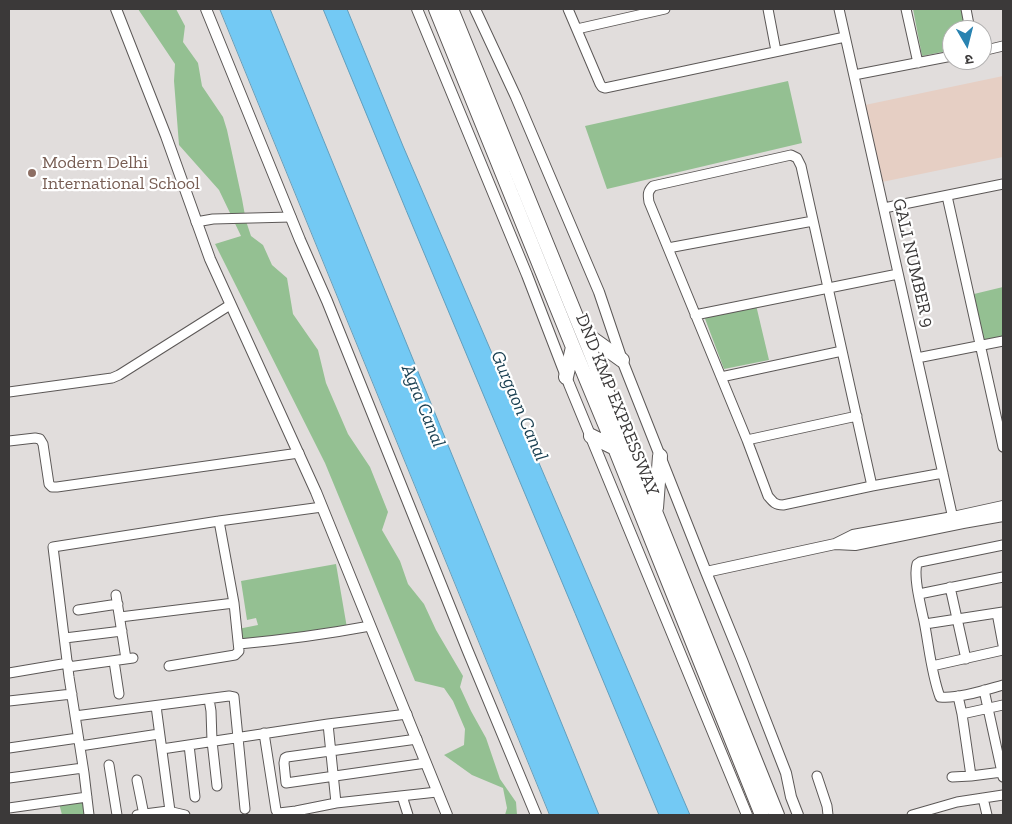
<!DOCTYPE html>
<html>
<head>
<meta charset="utf-8">
<style>
	body { margin:0 }
	#map { position:relative; width:1012px; height:824px; overflow:hidden; background:#e1dddc; font-family:"Zilla Slab","Noto Sans Devanagari",serif }
	canvas { display:block }
	.frame { position:absolute; inset:0; border:10px solid #3b3939; pointer-events:none }
	.north { position:absolute; left:942px; top:20px; width:50px; height:50px; box-sizing:border-box; background:#fff; border:1px solid #b1b0b0; border-radius:50%; rotate:172deg; font-size:14px; font-weight:700; line-height:20px; text-align:center; color:#3b3939 }
	.north::after { content:''; display:block; margin:auto; width:18px; height:22px; background:#2983b1; clip-path:polygon(50% 0,100% 100%,50% 72%,0 100%) }
</style>
</head>
<body>
<div id="map">
<canvas width="1012" height="824"></canvas>
<div class="frame"></div>
<div class="north">उ</div>
</div>
<script>
const g = document.querySelector('canvas').getContext('2d');
g.lineJoin = 'round';
function fill(path, color) { g.fillStyle = color; g.fill(path, 'evenodd'); }
function trace(path, color, width, dash) { g.strokeStyle = color; g.lineWidth = width; g.lineCap = dash ? 'butt' : 'round'; g.setLineDash(dash || []); g.stroke(path); }
function write(font, color, halo, rows, align = 'center') {
  g.font = font + ' "Zilla Slab",serif'; g.lineWidth = 4.5; g.setLineDash([]); g.textBaseline = 'middle'; g.strokeStyle = halo; g.fillStyle = color; for (const [text, x, y, turn = 0] of rows) {
    g.save(); g.translate(x, y); g.rotate((+turn || 0) * Math.PI / 180); g.textAlign = isNaN(turn) ? turn : align; if (halo) g.strokeText(text, 0, 0); g.fillText(text, 0, 0); g.restore();
  }
}
fill(new Path2D(`
	M1003,76V157L882,182L865,105Z`), '#e6cfc4');
fill(new Path2D(`
	M138,9H176L185,26L183,42L198,63L202,86L223,117L227,130L242,199L246,221L251,236L263,245L272,265L287,278L293,314L318,350L326,383L348,434L370,467L388,512L382,530L400,561L408,584L424,604L436,630L463,676L460,687L471,711L486,738L500,779L516,802L517,815H505L507,808L503,788L472,775L444,755L464,745L465,729L453,701L444,688L415,681L325,463L215,244L241,236L219,190L179,145L174,81L175,64Z
	M913,9H961L965,30H952V50L922,56Z
	M788,81L802,143L607,189L585,126Z
	M1003,287V337L984,341L974,294Z
	M756,305L769,360L724,369L704,316Z
	M336,564L347,628L241,647L238,629L258,625L256,618L247,620L241,581Z
	M87,802L89,815H62L59,803Z`), '#94c092');
const water = new Path2D(`
	M220,9H270L599,815H550Z
	M323,9H347L403,146L690,815H659C548,546 433,278 323,9Z`);
fill(water, '#73c9f4');
trace(water, '#629ebc', 1);
const minor = new Path2D(`
	M568,9L600,84L602,87L605,88L845,37
	M768,9L776,51
	M839,9L954,523
	M906,9L918,63
	M966,9L970,30
	M577,29L665,9
	M982,51L1003,46
	M854,75L952,56
	M947,196L1003,447
	M884,208L1003,184
	M196,222L213,219L291,217
	M668,248L813,221
	M695,315L898,274
	M917,358L1003,341
	M721,377L842,351
	M9,392L112,378L119,375L230,305
	M747,440L857,416
	M9,441L35,438L40,439L43,444L49,484L52,487H57L299,453
	M872,486L801,166L797,158L791,155L653,186C647,192 648,195 649,202L747,440L768,496C773,502 775,505 783,505L872,486L943,473
	M1003,545L920,562L917,564C913,577 921,607 924,621C929,646 931,673 940,697C958,699 985,690 1003,685
	M950,587L966,659
	M919,594L1003,577
	M116,595L126,659
	M78,610L118,604
	M997,613L1003,645
	M120,617L234,603
	M925,624L1003,612
	M65,638L122,631
	M239,644C283,640 327,634 370,626
	M114,661L119,694
	M169,666L235,655L239,651L234,603L219,521
	M932,666L1003,650
	M68,667L133,658
	M9,673L68,663
	M984,690L1003,777
	M958,696L962,714L971,776
	M209,699L211,711L212,741L217,786
	M9,701L72,694
	M156,706L170,811
	M962,714L1003,705
	M75,716L229,696L234,697L245,809
	M328,724L336,803
	M264,733L276,810L277,812L279,813L296,811L336,803L437,792
	M417,739L287,757L285,758L284,763L286,783L426,763
	M189,745L195,797
	M80,746L159,734
	M9,748L78,738
	M162,749L328,724L407,714
	M109,765L117,815
	M817,776L827,806L828,815
	M952,777L971,776L1002,772
	M9,778L83,768
	M137,780L144,815
	M402,796L408,815
	M983,798L987,815
	M9,808L87,797
	M89,815L84,773L69,677L53,547L219,521L322,507
	M137,815L168,811L185,815
	M912,815L957,802L1003,795`);
const tertiary = new Path2D(`
	M116,9L166,136L210,259L316,492L447,815
	M206,9L300,240L327,301L467,649L536,815
	M417,9L527,275L569,384L747,815
	M475,9L516,97L599,292L622,360L706,572L742,660L786,773L791,797L798,815
	M835,544L855,545L963,523L1003,516
	M706,572L835,544L853,535L953,517L1003,506`);
const trunk = new Path2D(`
	M436,9L573,347L615,448L762,815
	M451,9L621,427L777,815
	M583,332L622,360
	M566,377L573,347
	M591,436L615,448
	M656,508L660,456`);
trace(minor, '#5c5857', 11);
trace(tertiary, '#5c5857', 12);
trace(trunk, '#5c5857', 16);
trace(minor, '#fff', 9);
trace(tertiary, '#fff', 10);
trace(trunk, '#fff', 14);
for (const [x, y, r, color] of [
	[32,173,5,"#8d6e63"]
]) { const dot = new Path2D(); dot.arc(x, y, r, 0, 2 * Math.PI); g.fillStyle = color; g.fill(dot); trace(dot, '#fff', 2); }
write('18px', '#785e54', '#fff', [
	["Modern Delhi",42,163],
	["International School",42,184]
], 'left');
write('18px', '#3b3939', '#fff', [
	["GALI NUMBER 9",913,263,77],
	["DND KMP EXPRESSWAY",617,405,68]
]);
write('italic 19px', '#193f51', '#fff', [
	["Agra Canal",423,406,68],
	["Gurgaon Canal",519,406,67]
]);
</script>
</body>
</html>
